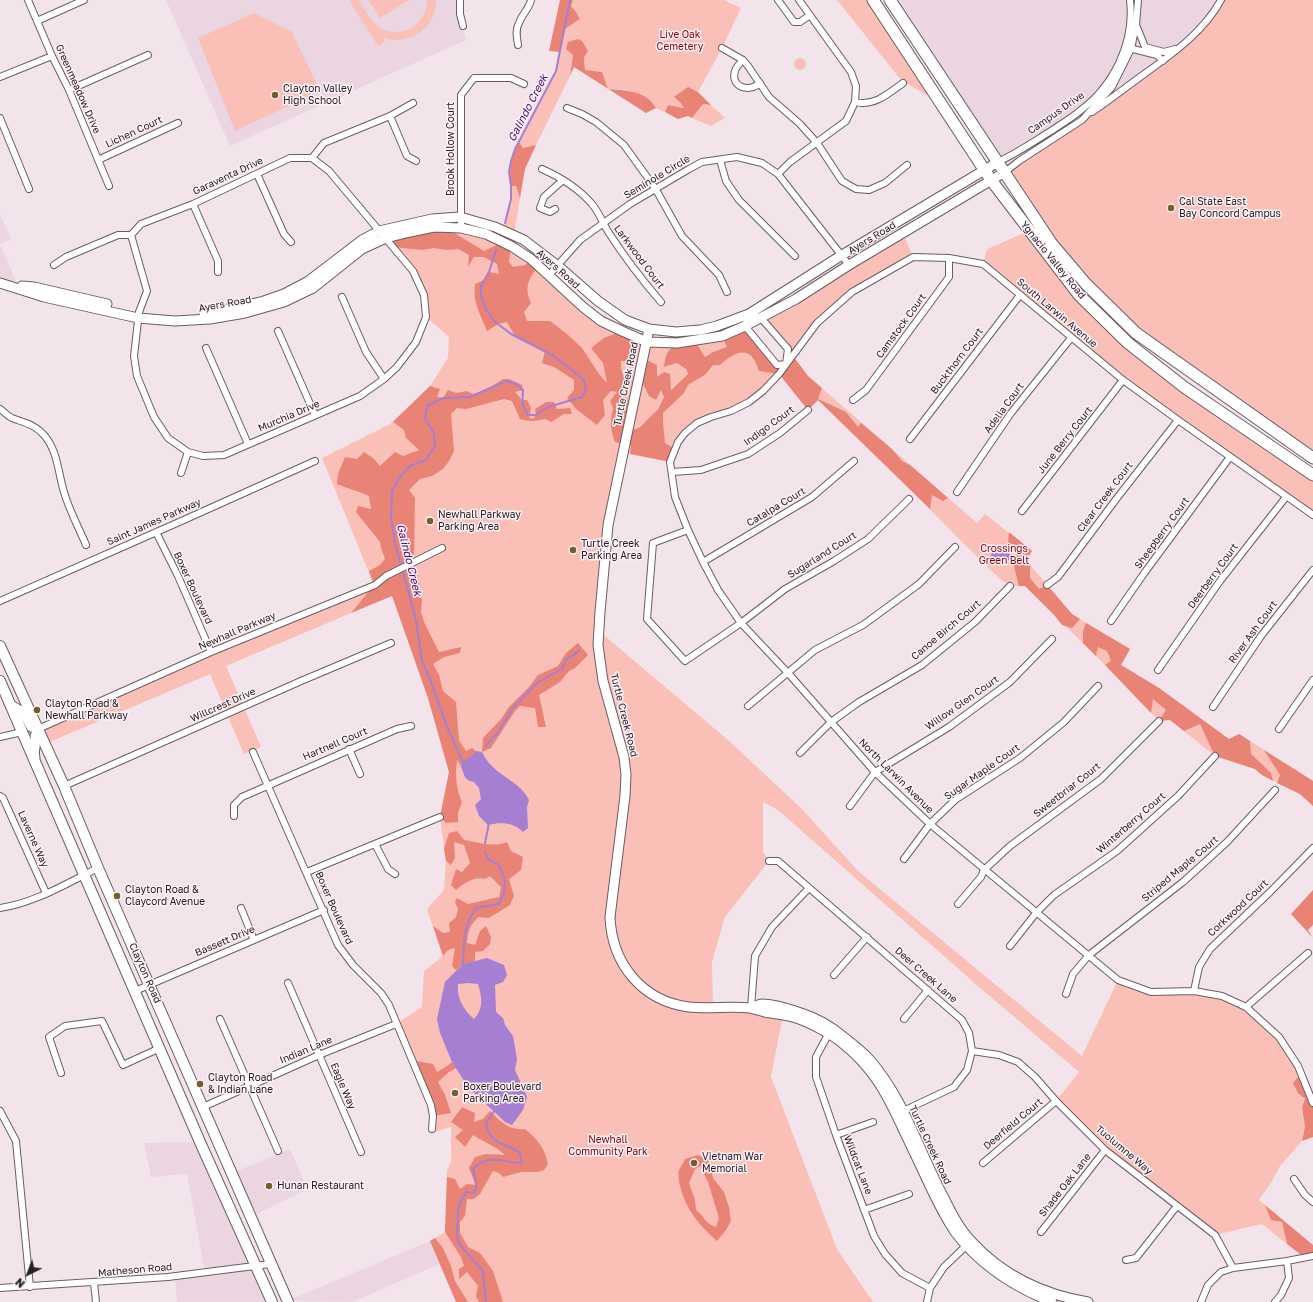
<!DOCTYPE html>
<html>
<head>
<meta charset="utf-8">
<style>
	body { margin:0 }
	#map { position:relative; width:1313px; height:1302px; overflow:hidden; background:#f3e4eb; font-family:"Golos Text",sans-serif }
	canvas { display:block }
	.north { position:absolute; left:8px; top:1254px; width:40px; height:40px; -webkit-text-stroke:3px #fff2f8; paint-order:stroke; rotate:222deg; font-size:11px; font-weight:700; line-height:16px; text-align:center; color:#252022 }
	.north::after { content:''; display:block; margin:auto; width:14px; height:18px; background:#252022; clip-path:polygon(50% 0,100% 100%,50% 72%,0 100%) }
</style>
</head>
<body>
<div id="map">
<canvas width="1313" height="1302"></canvas>
<div class="north">N</div>
</div>
<script>
const g = document.querySelector('canvas').getContext('2d');
g.lineJoin = 'round';
function fill(path, color) { g.fillStyle = color; g.fill(path, 'evenodd'); }
function trace(path, color, width, dash) { g.strokeStyle = color; g.lineWidth = width; g.lineCap = dash ? 'butt' : 'round'; g.setLineDash(dash || []); g.stroke(path); }
function write(font, color, halo, rows, align = 'center') {
  g.font = font + ' "Golos Text",sans-serif'; g.lineWidth = 3; g.setLineDash([]); g.textBaseline = 'middle'; g.strokeStyle = halo; g.fillStyle = color; for (const [text, x, y, turn = 0] of rows) {
    g.save(); g.translate(x, y); g.rotate((+turn || 0) * Math.PI / 180); g.textAlign = isNaN(turn) ? turn : align; if (halo) g.strokeText(text, 0, 0); g.fillText(text, 0, 0); g.restore();
  }
}
fill(new Path2D(`
	M166,0H460V14L466,40L230,146Z
	M890,0H1313V450L1202,379L1086,284Z
	M0,214L11,239L0,244Z
	M0,245L18,285L0,283Z
	M200,1142L272,1302H177L175,1276L205,1273L187,1174L151,1177L144,1143Z
	M290,1149L308,1189L250,1217L232,1173Z
	M430,1241L439,1264L353,1302L287,1301Z`), '#ebd5e0');
fill(new Path2D(`
	M349,0H359C365,9 370,21 379,27C401,41 427,25 427,0H436C436,29 409,46 383,38L385,42L378,46Z
	M368,0H409L380,18Z
	M573,0H724L741,8L722,48L698,92L688,88L680,102L685,108L668,105L665,112L656,108L653,103L625,89H608L602,72L585,70L584,57L573,55L570,76L536,145L523,148L519,142L556,71L565,29L580,19L576,12L571,6Z
	M837,0H873L940,103L901,80Z
	M1221,0H1313V449L1202,379L1136,333L1086,284L1005,172L1183,45Z
	M254,13L292,32L320,91L235,131L198,38Z
	M794 64a6 6 0 1 1 12 0a6 6 0 1 1-12 0Z
	M703,104L711,105L725,118L711,126L692,118Z
	M511,186H516L520,198L514,235L502,230L511,199Z
	M461,228L511,246L565,291L622,331L677,343L664,367L677,363L686,369L688,374L670,390L656,377L644,358L662,389L664,397C655,415 645,425 627,432L624,445L631,446L630,454L623,453L615,488L599,631L728,740L802,809L858,871L1082,1056L1118,980L1151,992L1194,991L1222,996L1246,1007L1279,1037L1301,1074L1298,1093L1305,1099L1302,1107L1305,1127L1302,1141L1280,1166L1272,1181L1259,1200L1265,1205L1271,1220L1282,1222L1287,1244L1262,1224L1215,1235L1105,1150L1056,1101L1079,1072L979,987L778,810L763,802V852L769,861L725,917L712,962L713,1007L783,1015L771,1077L837,1249L873,1302H456L430,1241L445,1232L447,1171L451,1161V1127L431,1133L433,1116L396,1024L422,1007L424,971L443,956L427,909L444,890L446,861L440,817L449,772L428,698L386,576L375,585L351,613L226,666L261,747L244,754L210,674L45,744L38,729L374,585L322,458L390,424L430,386L448,358L449,337L426,317L424,295L413,271L386,238Z
	M1029,231L1128,343L1313,475V515L1178,420L983,264L987,249Z
	M903,233L913,257L852,292L817,323L793,356L808,376L977,523L985,514L1032,551L1026,560L1072,614L1130,649L1121,665L1159,688L1229,739L1239,734L1313,781V806L1300,794L1262,775L1255,769L1215,756L1170,720L1159,721L1112,672L1025,586H1010L1000,579L960,540L868,446L818,400L808,410L779,374L749,402L697,423L675,449L665,443L659,411L726,348L713,352L705,357L695,341L722,336L777,365L786,364L788,349L761,318Z`), '#fabfb7');
fill(new Path2D(`
	M560,0H573L571,6L576,12L580,19L565,29L560,52L549,51Z
	M578,39L582,41L588,51L584,57L585,70L602,72L608,89C625,90 647,91 656,108L646,113L574,67L570,76L573,55L566,49L568,42Z
	M688,87L698,92L711,105L703,104L692,118L688,116L678,119L665,112L668,105L684,108L680,102L674,97Z
	M519,142L523,148L536,145L525,169L520,198L516,186H511C509,168 510,159 519,142Z
	M446,228L484,251L503,242L511,246L509,262L513,267L525,265L531,259L539,266C528,279 524,287 531,303L524,312L527,321H550L567,334L582,348L599,374L607,383L603,363L591,348L604,338L622,331L633,336L631,361H621V369L626,383L623,394L633,406L627,432L640,427L658,409L664,397L661,390L656,400L649,396L639,376L643,358L657,365V377L664,372L670,374L671,390L688,374L686,369L677,363L664,367C666,345 675,344 695,341L705,357L713,352L727,347L722,336L745,326L777,365L786,364L793,356L808,376L822,388L818,399L846,412L858,427L861,423L892,449L902,461L910,465L948,498L943,501L932,495L930,509L818,400L808,410L779,374L759,371C751,345 737,350 720,365H713L706,374L688,385L684,393L663,413V423L665,443L675,449L670,462L630,454L631,446L615,442C610,429 610,421 613,408L610,401L617,392L611,391L603,400L605,415L597,425L576,409L567,398L574,390V380L554,367L542,363L545,351L515,336L507,322L498,324L487,331C481,316 472,301 475,284L484,280L489,272L499,274L497,264L484,257H474L468,267L469,255L458,249L446,250L434,248L422,250L394,247L386,238Z
	M503,379H509L522,385L523,390L515,392L522,400H527L531,408L529,418L533,419L536,415L535,409L546,402H554L557,409L570,408L572,414H564L551,422L545,419C536,421 529,422 520,419L512,401L504,399L466,409L457,408L451,414L454,451L449,461L443,469L432,476L420,479L409,490L415,498L414,557L412,563L417,573L422,600L421,612L424,622L439,652L461,647L460,653L444,657L433,664L439,675L443,691L456,702L459,740L466,751L472,748L476,751C472,757 465,759 461,766L457,760C455,773 456,790 462,802L458,813V822L446,823L440,817L449,772L428,698L392,596L351,613L374,585L369,571L380,565L385,559L381,548L380,542L356,512L358,506L371,509L369,496C359,491 348,489 337,484L338,474L345,457L357,459L364,452L373,458L380,466L395,452L403,456L419,450L406,438L404,430L393,422L430,386L440,389L437,397L443,398L448,390L456,393L467,391L473,394L485,391Z
	M1009,532L1032,551L1026,560L1030,565V578L1039,589L1047,585L1072,614L1080,619L1072,628L1062,625L1055,616L1025,586H1019L1014,566L1018,547L1008,543Z
	M1086,623L1130,649L1121,665L1159,688L1229,739L1239,734L1250,741L1251,754L1271,773L1273,781L1262,775L1255,769L1215,756L1200,724L1184,731L1170,720L1159,721L1166,710L1153,699L1151,713L1105,665L1111,661L1107,651L1098,647L1096,656L1083,643V631Z
	M578,643L588,655L575,668L569,671L560,682L539,695L546,727H538L535,708L520,706L515,711L491,748L482,752L483,738L502,718L508,708L529,687L538,675L558,666L566,653Z
	M1264,750L1313,781V806L1300,794L1277,783L1280,775Z
	M457,831L464,840C477,842 494,848 507,842L511,851L523,857L521,870L509,879L514,896L510,905L489,918L478,917C470,926 468,930 467,943L475,945L480,931L486,926L491,937L490,944L483,951L475,952V961L463,964L456,970L452,966L455,948L448,950L443,956L433,926L443,933L450,932L449,923L456,917L458,909L455,902L457,898L468,904L499,897L501,887L490,876L485,879C475,876 464,883 456,890L451,885L456,869L462,872L470,863L464,845L454,842L455,858L451,865L446,861L444,848L449,833Z
	M1313,890V925L1308,930L1313,938L1291,914Z
	M411,1060L433,1064L437,1072L447,1066L452,1062L456,1068L449,1072L438,1082L445,1095L451,1113L433,1116Z
	M1301,1074L1313,1103V1137L1302,1141L1305,1127L1302,1107L1305,1099L1298,1093L1293,1083Z
	M462,1107L475,1113L474,1122L483,1119L490,1111C500,1121 509,1131 525,1129C537,1139 545,1148 548,1164L544,1170L537,1172H521L503,1177L499,1173L493,1171L480,1194L474,1199H467L465,1216L460,1222V1233L468,1247L480,1253L493,1271L503,1302H479L476,1296L478,1286L467,1272L459,1279V1269L464,1266L461,1257L445,1232L447,1177L455,1179L460,1189L467,1184L476,1185L469,1168L475,1157L486,1154L505,1155C494,1145 485,1143 473,1135L465,1147L455,1137L463,1130L451,1122Z
	M698,1155L709,1160L713,1178L724,1192L729,1207L731,1221L726,1230L717,1241C699,1225 686,1210 680,1186C679,1182 678,1175 679,1170C680,1167 684,1163 685,1159ZM700,1166L708,1182L719,1218L716,1227C703,1222 706,1218 696,1210L695,1200L689,1183L695,1169Z
	M1265,1205L1313,1245V1256L1305,1258L1287,1244L1282,1222L1271,1220Z
	M435,1238L443,1248L451,1266L455,1281L468,1302H456L430,1241Z`), '#e98376');
fill(new Path2D(`
	M993,546L1011,550L1009,560L991,556Z
	M476,751L482,752C493,776 520,780 529,800L527,807L528,828L523,832C514,822 500,822 488,825L479,816L475,805L481,799L479,788L474,782C464,781 464,774 461,766C464,759 472,757 476,751Z
	M487,958L504,965L507,975L503,982L495,985L496,1012L503,1018L505,1025L513,1036L517,1059L515,1070L527,1097L523,1110L512,1125L505,1122L468,1087L452,1062L440,1033L437,1019L445,982L463,964ZM469,983L478,984C482,998 484,1008 474,1019C464,1011 456,997 458,984Z`), '#a67ed2');
trace(new Path2D(`
	M505,223L511,199V186L509,172L511,161L515,149L556,71L570,0
	M486,746L499,731L512,709L537,683L562,669L567,658L574,655L579,650
	M465,763L463,762L448,729L431,682L422,661L416,620L395,543L391,516L392,491L399,478L410,466L426,460L435,446L434,433L425,419L427,406L443,398L470,397L506,381L516,384L523,390C522,400 522,407 528,415H536L548,407L582,397L586,390L584,380L576,373L552,355L511,334L494,321L485,307L481,296V286L489,272L496,250
	M485,843L489,823
	M464,965L463,964C464,942 463,927 476,908L499,904L504,893L505,880L499,865L488,859L485,852
	M486,1302L483,1271L459,1244L457,1234L458,1210L461,1201L466,1192L475,1193L476,1185L473,1169C490,1152 503,1163 522,1163L520,1153C505,1141 491,1147 486,1124L494,1111`), '#a67ed2', 2);
const street = new Path2D(`
	M28,0L52,56L69,90L109,186
	M460,0V14L463,26
	M778,0L794,22H800L810,15
	M37,21L84,0
	M1137,27L1145,47L1164,52L1175,49
	M518,45C517,37 515,30 519,23C522,14 529,9 531,0
	M722,48L743,60L748,66L769,97L800,124L817,143L842,181L856,189L869,190L885,183L907,165
	M1129,48L1157,55L1163,61
	M743,60C740,63 736,67 735,71C730,87 749,93 760,83
	M0,77L52,56
	M69,90L148,55
	M855,102C874,107 889,93 903,83
	M567,108L582,114L596,122L624,145L655,188L682,236L719,275L727,292
	M1092,112C1111,99 1129,85 1147,72C1175,52 1204,31 1221,0
	M390,116L407,156L416,161
	M0,118L29,189
	M290,158H312L329,171L413,271L424,295L426,317L416,342L397,367L384,379L360,396L224,455L203,456L188,452L168,438L154,417L137,376L134,356L139,312L147,291L131,235L141,224L193,204Z
	M312,158L324,143L390,116L413,103
	M98,160L178,123
	M720,160L726,181L739,200L795,256
	M998,162C1017,153 1033,142 1051,131C1061,124 1072,118 1081,110C1114,85 1135,42 1130,0
	M542,169C560,177 579,189 592,204C599,212 603,224 609,233C625,258 642,280 661,302
	M1005,172L1019,161L1082,120L1112,87L1131,49L1136,25L1138,0
	M257,174L284,234L291,242
	M778,174L790,162L846,121L855,102L856,86L851,72L799,0
	M193,204L218,261V272
	M555,209L550,212L540,208L544,197L563,180
	M461,228V95L474,78H511L524,84
	M54,265L66,257L118,235H131
	M549,275L580,240L630,204L689,169L702,162L737,157L762,163L778,174L849,265
	M342,297L366,352L384,379
	M749,314L761,318L788,349L786,364L777,365L745,326Z
	M278,331L315,415
	M206,348L248,444
	M853,400L866,390L949,277V258
	M0,409C4,412 8,416 12,418C25,423 34,424 44,435C58,451 58,473 64,492C69,510 79,528 86,545
	M910,439L1020,295
	M672,472L701,470L748,454L780,433L808,410
	M181,473L188,452
	M957,492L1011,413L1071,338
	M1022,511L1123,380
	M1313,515L1178,420L1123,380L983,264L949,258L913,257L852,292L817,323L779,374L763,391L749,402L731,411L711,417L697,423L685,433L678,442L670,462L675,497L688,530L703,562L718,590L741,623L788,673L875,772L930,824L1118,980L1151,992L1194,991L1222,996L1246,1007L1279,1037L1298,1066L1313,1103
	M688,530L653,543L647,619L685,661L741,623L785,589L834,561L868,539L909,499
	M156,532L178,576L211,652
	M703,562L812,497L854,461
	M1047,585L1058,577L1117,498L1178,420
	M0,601L186,519L315,461
	M1111,621L1145,572L1230,457
	M1158,670L1220,581L1286,497
	M748,706L815,650L863,625L919,584L955,547
	M1213,707L1261,636L1313,570
	M38,729L211,652L375,585L386,576L442,548
	M1279,729L1313,680
	M0,737L22,732
	M349,749L360,774
	M253,752L338,945L353,965L381,993L389,1005L431,1105L433,1116L432,1129
	M800,753L831,722L859,702L922,665L975,622L1010,586
	M64,786L301,681L391,643
	M0,796L3,798L46,893
	M850,806L875,772L949,727L1010,682L1052,639
	M234,816V805L242,797L397,729L411,726
	M375,844L388,869L395,874
	M904,859L930,824L955,800L1020,758L1064,722L1098,686
	M769,861H778L962,1020L969,1033L972,1051L967,1070L954,1087L901,1112
	M307,872L440,817
	M958,904L981,877L984,870L1010,846L1101,779L1159,721
	M0,908C35,903 67,883 98,868
	M241,908L254,940
	M1010,946L1036,913L1054,895L1117,851L1178,796L1215,756
	M834,975L867,937
	M288,983L361,1152
	M135,991L324,910
	M1194,991L1199,967L1210,949L1270,892L1313,848
	M1066,994L1073,974L1089,955L1183,882L1227,842L1275,790
	M1246,1007L1308,953
	M751,1008L755,956L772,927L809,888
	M220,1019L278,1151
	M904,1019L928,990
	M830,1031L816,1057V1077L836,1135L874,1236L885,1254L902,1273L930,1288
	M972,1051L999,1055L1018,1062L1035,1077L1056,1101L1105,1150L1215,1235L1233,1268
	M61,1073L49,1037L65,1026L102,1021L123,1065L160,1048
	M203,1107L319,1055L396,1024
	M0,1111L16,1141L30,1287
	M836,1135L873,1122
	M983,1163L1056,1101
	M1294,1179L1305,1195L1313,1202
	M864,1210L909,1194
	M1041,1232L1105,1150
	M1126,1260L1136,1258L1177,1206
	M94,1283L96,1302
	M0,1288L168,1277L270,1264
	M927,1302L930,1288L944,1267L968,1244
	M1201,1302L1208,1285L1221,1272L1233,1268L1287,1261L1313,1256
	M1275,1302L1281,1295L1289,1278L1287,1261`);
const secondary = new Path2D(`
	M0,283L44,297L138,318L175,321L210,319L245,313L284,302L313,288L362,249L386,238L410,232L434,227L461,228L486,234L511,246L531,259L583,307L601,321L622,331L647,342L677,343L722,336L745,326L796,299L849,265L1005,172
	M22,286L34,287L107,304
	M204,314L261,302L284,294L307,282L362,240L379,231L432,219L460,217L495,227L524,240L558,266L598,301L625,320L649,329L676,332L700,330L717,326L749,314L842,255L998,162
	M649,329L608,525L600,612L598,645L603,681L624,757L626,775L625,796L610,917C612,964 642,1001 689,1007C709,1009 730,1006 750,1008C755,1009 760,1011 765,1012C775,1014 786,1015 796,1018C809,1022 831,1034 841,1042C873,1067 887,1094 903,1129C912,1148 921,1166 929,1184C937,1201 945,1217 955,1232C980,1265 1014,1287 1052,1302
	M9,703L14,707L23,712L31,727L38,729L35,736C37,745 33,749 35,758
	M751,1008C754,1007 759,1004 762,1004C775,1004 789,1009 801,1013C817,1018 832,1027 845,1038C854,1045 863,1052 870,1060C904,1099 919,1151 943,1196C951,1212 959,1229 972,1242C1002,1275 1044,1295 1088,1302`);
const primary = new Path2D(`
	M0,646L64,786L98,868L288,1302
	M0,681L200,1142L272,1302`);
const highway = new Path2D(`
	M873,0L991,180L1079,295L1128,343L1184,387L1313,475
	M890,0L1052,244L1086,284L1136,333L1313,458`);
trace(street, '#6a5d63', 8);
trace(secondary, '#6a5d63', 11);
trace(primary, '#6a5d63', 12);
trace(highway, '#6a5d63', 13);
trace(street, '#fff', 6);
trace(secondary, '#fff', 9);
trace(primary, '#fff', 10);
trace(highway, '#fff', 11);
for (const [x, y, r, color] of [
	[275,95,4,"#715f2d"],
	[1171,208,4,"#715f2d"],
	[430,521,4,"#715f2d"],
	[573,550,4,"#715f2d"],
	[37,710,4,"#715f2d"],
	[117,896,4,"#715f2d"],
	[200,1084,4,"#715f2d"],
	[455,1093,4,"#715f2d"],
	[694,1163,4,"#715f2d"],
	[269,1186,4,"#715f2d"]
]) { const dot = new Path2D(); dot.arc(x, y, r, 0, 2 * Math.PI); g.fillStyle = color; g.fill(dot); trace(dot, '#fff2f8', 1.5); }
write('10px', '#830003', '#fff2f8', [
	["Live Oak",680,35],
	["Cemetery",680,47],
	["Crossings",1004,549],
	["Green Belt",1004,561],
	["Newhall",608,1140],
	["Community Park",608,1152]
]);
write('10px', '#252022', '#fff2f8', [
	["Greenmeadow Drive",78,89,66],
	["Campus Drive",1056,113,-35],
	["Lichen Court",134,132,-25],
	["Brook Hollow Court",451,149,-90],
	["Garaventa Drive",228,176,-25],
	["Seminole Circle",657,177,-31],
	["Ayers Road",872,238,-31],
	["Larkwood Court",639,257,53],
	["Ygnacio Valley Road",1053,260,51],
	["Ayers Road",558,269,42],
	["Ayers Road",225,304,-10],
	["South Larwin Avenue",1057,313,40],
	["Camstock Court",901,326,-54],
	["Buckthorn Court",957,361,-53],
	["Turtle Creek Road",626,384,-78],
	["Adelia Court",1004,408,-54],
	["Murchia Drive",289,416,-23],
	["Indigo Court",769,426,-36],
	["June Berry Court",1065,440,-52],
	["Clear Creek Court",1105,497,-53],
	["Catalpa Court",776,507,-31],
	["Saint James Parkway",154,522,-24],
	["Sheepberry Court",1162,533,-54],
	["Sugarland Court",822,555,-32],
	["Deerberry Court",1213,576,-54],
	["Boxer Boulevard",193,588,65],
	["Canoe Birch Court",946,630,-40],
	["Newhall Parkway",237,631,-23],
	["River Ash Court",1253,632,-54],
	["Willow Glen Court",962,703,-35],
	["Willcrest Drive",223,705,-24],
	["Turtle Creek Road",624,715,76],
	["Hartnell Court",335,744,-23],
	["Sugar Maple Court",982,772,-35],
	["North Larwin Avenue",896,776,45],
	["Sweetbriar Court",1067,790,-38],
	["Winterberry Court",1131,823,-41],
	["Laverne Way",33,839,66],
	["Striped Maple Court",1180,869,-40],
	["Boxer Boulevard",334,908,66],
	["Corkwood Court",1238,908,-43],
	["Bassett Drive",225,941,-23],
	["Clayton Road",145,973,66],
	["Deer Creek Lane",926,975,41],
	["Indian Lane",306,1050,-23],
	["Eagle Way",343,1086,67],
	["Deerfield Court",1013,1124,-40],
	["Turtle Creek Road",930,1145,65],
	["Tuolumne Way",1124,1150,40],
	["Wildcat Lane",858,1165,69],
	["Shade Oak Lane",1065,1185,-52],
	["Matheson Road",135,1270,-5]
]);
write('10px', '#252022', '#fff2f8', [
	["Clayton Valley",283,89],
	["High School",283,101],
	["Cal State East",1179,202],
	["Bay Concord Campus",1179,214],
	["Newhall Parkway",438,515],
	["Parking Area",438,527],
	["Turtle Creek",581,544],
	["Parking Area",581,556],
	["Clayton Road &",45,704],
	["Newhall Parkway",45,716],
	["Clayton Road &",125,890],
	["Claycord Avenue",125,902],
	["Clayton Road",208,1078],
	["& Indian Lane",208,1090],
	["Boxer Boulevard",463,1087],
	["Parking Area",463,1099],
	["Vietnam War",702,1157],
	["Memorial",702,1169],
	["Hunan Restaurant",277,1186]
], 'left');
write('italic 11px', '#480b72', '#fff2f8', [
	["Galindo Creek",528,108,-63],
	["Galindo Creek",409,560,76]
]);
</script>
</body>
</html>
